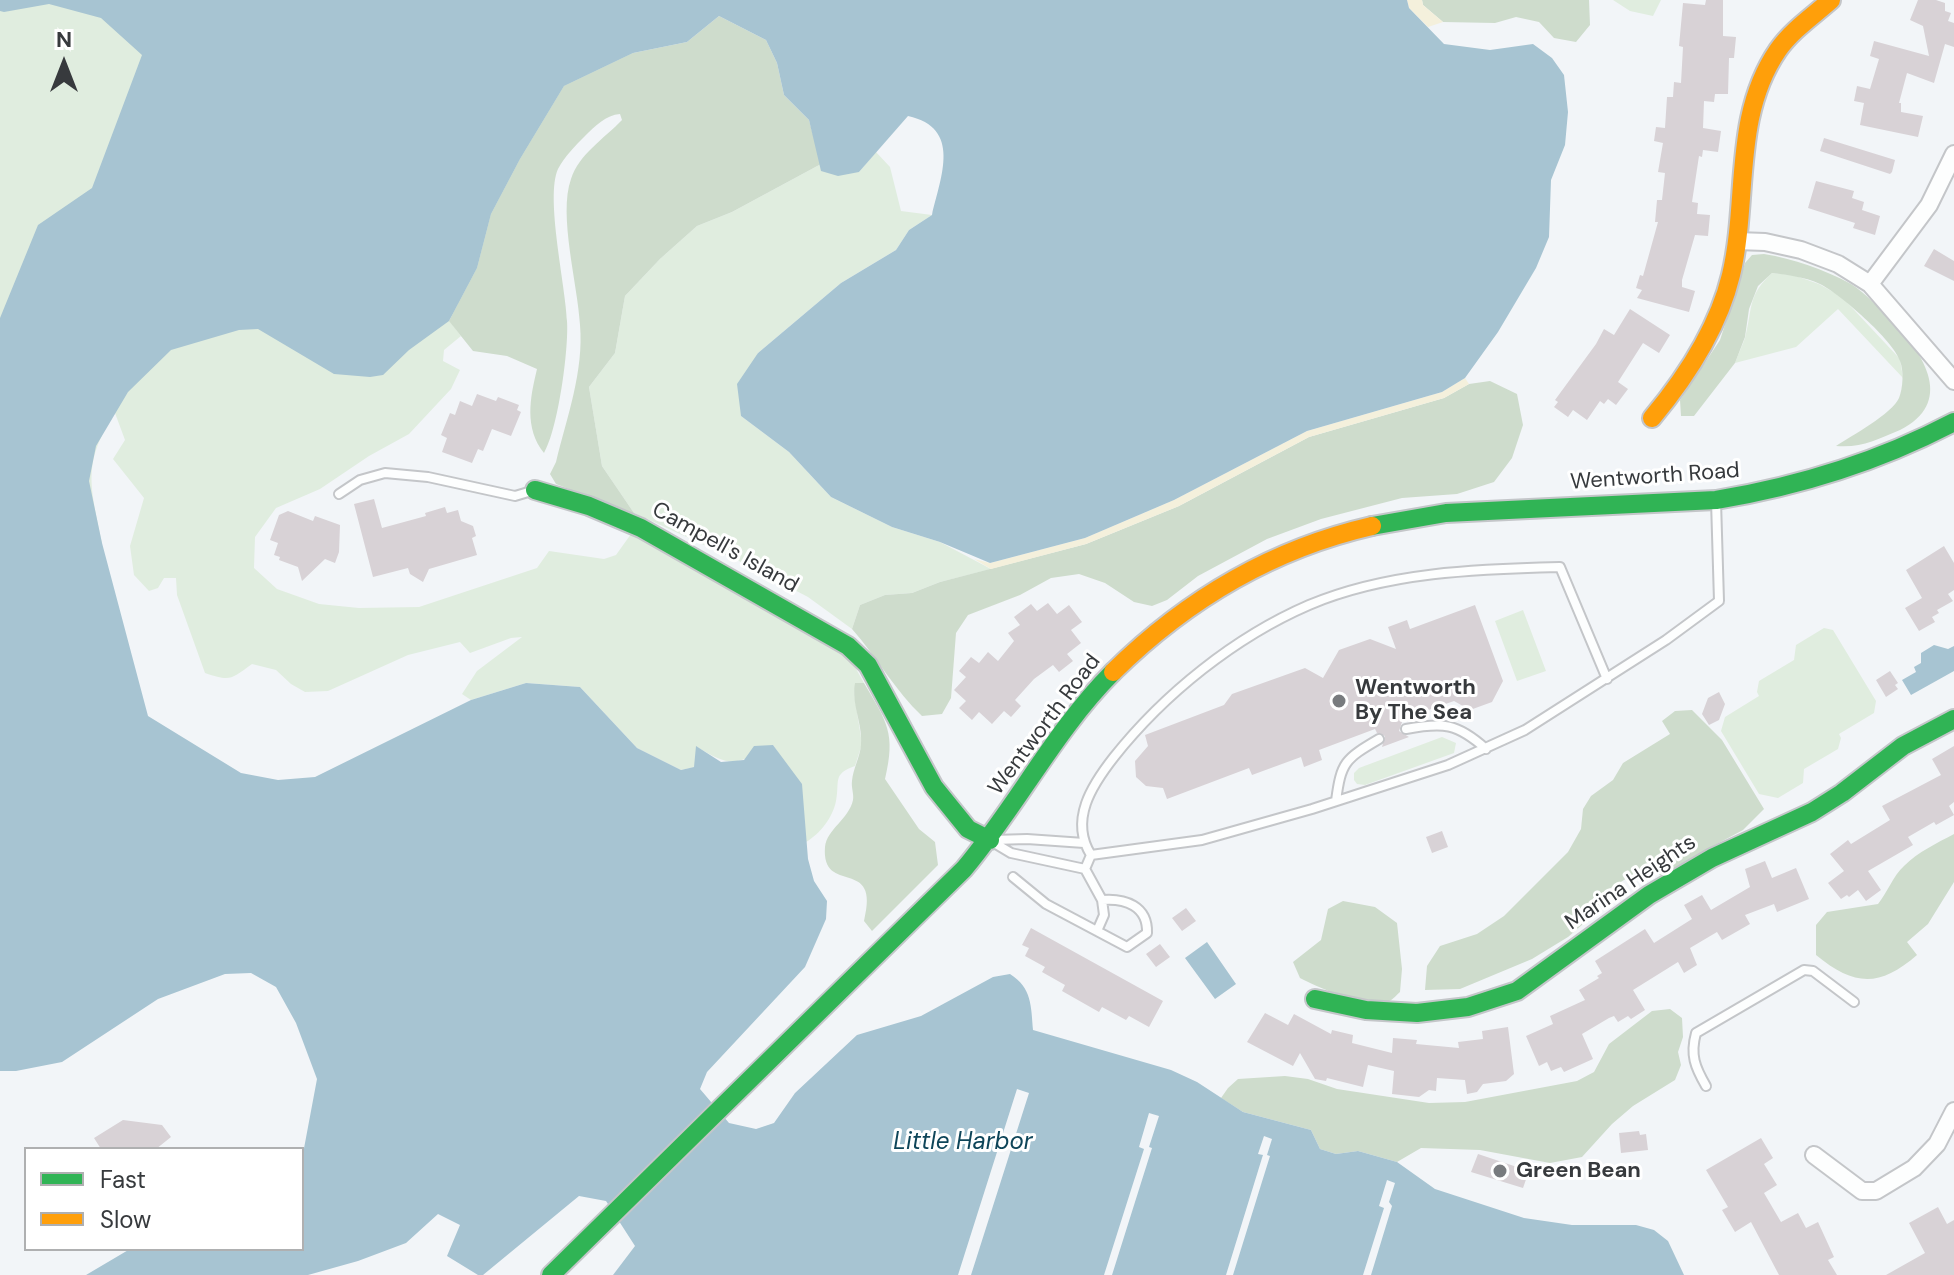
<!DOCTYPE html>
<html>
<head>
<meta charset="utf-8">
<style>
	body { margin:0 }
	#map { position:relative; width:1954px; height:1275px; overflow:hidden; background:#f2f5f8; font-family:"DM Sans",sans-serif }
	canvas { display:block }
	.legend { position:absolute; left:24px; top:1147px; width:280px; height:104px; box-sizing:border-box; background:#fff; border:2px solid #afb0b1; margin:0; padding:10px 14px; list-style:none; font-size:24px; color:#373a3d }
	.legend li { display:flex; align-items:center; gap:16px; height:40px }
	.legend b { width:40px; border:2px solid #afb0b1 }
	.north { position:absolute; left:24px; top:24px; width:80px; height:80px; -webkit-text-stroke:6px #fff; paint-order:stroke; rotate:0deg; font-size:22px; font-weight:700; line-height:32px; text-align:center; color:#373a3d }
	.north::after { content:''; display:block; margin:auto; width:28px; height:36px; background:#373a3d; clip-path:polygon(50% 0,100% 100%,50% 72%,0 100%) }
</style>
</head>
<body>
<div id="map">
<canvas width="1954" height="1275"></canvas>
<ul class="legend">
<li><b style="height:10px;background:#30b455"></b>Fast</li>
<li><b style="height:10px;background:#ff9f0a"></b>Slow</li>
</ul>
<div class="north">N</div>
</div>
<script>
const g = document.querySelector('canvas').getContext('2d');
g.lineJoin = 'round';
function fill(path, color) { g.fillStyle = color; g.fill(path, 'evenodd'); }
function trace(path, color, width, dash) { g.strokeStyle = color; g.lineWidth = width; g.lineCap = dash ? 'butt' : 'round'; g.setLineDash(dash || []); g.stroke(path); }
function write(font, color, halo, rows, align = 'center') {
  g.font = font + ' "DM Sans",sans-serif'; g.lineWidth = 6; g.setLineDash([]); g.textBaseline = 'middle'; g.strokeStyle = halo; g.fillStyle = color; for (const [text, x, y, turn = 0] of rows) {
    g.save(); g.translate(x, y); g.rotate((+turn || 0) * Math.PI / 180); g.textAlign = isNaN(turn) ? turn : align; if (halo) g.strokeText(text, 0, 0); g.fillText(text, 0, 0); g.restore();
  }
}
fill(new Path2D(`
	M0,0H575L633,53L449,320L461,336L444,350L443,361L460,370L451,389L409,434L369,456L320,489L276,508L255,537L254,568L277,589L319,604L359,608L419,607L537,568L549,551L604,559L616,555L631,534L791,622L850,658L864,683L856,684L854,693L862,744L855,766C832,774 840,781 836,801C833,817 820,834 806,842C803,808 793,773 773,745C737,764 733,769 697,747L695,767L681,770L637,748L580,687L526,683L471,700L462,694L477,671L522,637L511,638L470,653L460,642L408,655L328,691L305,692L291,684L276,670L252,664C231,679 231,682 205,673L177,595L176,578H164L158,588L149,591L134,575L130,546L144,498L113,459L125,440L115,413C81,464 91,487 102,543L0,607Z
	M1613,0H1661L1653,16L1630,11Z
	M876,152L890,167L901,211L932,215L909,230L896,250L841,283L758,353L741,416L789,452L831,497L892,527L940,542L991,569L940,582L912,593L885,595L860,605L852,629L808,597L737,560L634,513L602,466L589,387L615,353L625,296L660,259L697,226L732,212L821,164L859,172Z
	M1772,273L1793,275L1819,284L1842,297L1900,359L1903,378L1838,309L1796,347L1735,363C1738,355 1742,346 1745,338C1753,308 1747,296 1772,273Z
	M1523,610L1546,671L1517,681L1495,621Z
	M1824,628L1833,630L1876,701L1874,713L1839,734L1841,738L1838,749L1804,769L1803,783L1778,798L1759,794L1721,731L1725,717L1759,696L1757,692L1759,681L1794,660L1796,645Z
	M1442,737L1456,743L1454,753L1365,785L1357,784L1354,780V773L1359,768Z`), '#e0eddf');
fill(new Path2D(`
	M1422,0H1589L1590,25L1576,42L1554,38L1539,22L1516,17L1495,23L1443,22L1423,5Z
	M719,16L766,40L777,63L784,95L809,120L821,164L732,212L697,226L660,259L625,296L615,353L589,387L602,466L634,513L627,514L610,505L556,484L550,474L556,462C567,417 584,371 580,325C578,285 558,215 571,179C579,154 605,138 622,120L620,114C606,115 595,126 585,136C575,146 565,156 558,169C545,197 566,287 567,321C569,349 558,430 544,453C524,428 530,398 537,369L507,356L473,351L449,321L477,268L491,214L520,159L564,86L633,53L687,42Z
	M1764,254C1794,259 1823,269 1851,284C1866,293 1879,309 1892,321C1926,356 1954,403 1900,430C1876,440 1862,448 1836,446C1851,436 1892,414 1899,398C1903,388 1904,371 1900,361C1893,340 1840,294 1820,284C1805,277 1788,275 1772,273L1758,286L1749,309L1745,337L1735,363L1694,416H1681L1680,400L1720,340L1745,263L1752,255Z
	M1490,381L1517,394L1523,425L1512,458L1494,482L1457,494L1402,498L1321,519L1267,539L1198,576L1167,600L1152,606L1134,602L1105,583L1079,574L1051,578L1020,595L968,615L956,633L951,698L942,714L922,716C895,691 877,657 852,629L860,605L885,595L912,593L940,582L1086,544L1179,506L1309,437L1444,398L1469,384Z
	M855,683H864C887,722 896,733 885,779L919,829L935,842L938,865L872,931L864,921C881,855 821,897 825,847C827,829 849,819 853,800C854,794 851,787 852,781C853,769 860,757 861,745C863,724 851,704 855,683Z
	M1692,710L1722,740L1764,809L1743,830L1702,852L1664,876L1639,871L1609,889L1590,918L1568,937L1532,959L1460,989L1425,990L1427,966L1440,946L1477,934L1504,916L1568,852L1581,829L1583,809L1591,796L1613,780L1623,763L1670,734L1662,721L1675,711Z
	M1954,834V882L1928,924L1907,942L1917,955C1879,988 1854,986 1816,955V925L1827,912L1878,904C1887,893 1893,876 1904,866C1918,852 1937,843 1954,834Z
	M1343,901L1375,907L1397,923L1402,969L1400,992C1396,995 1394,999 1389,1001C1367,1010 1320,988 1300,978L1293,962L1321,940L1328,909Z
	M1670,1009L1682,1018L1683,1037L1678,1052L1681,1065L1675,1080L1633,1106L1612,1124L1582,1157L1550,1163L1480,1150L1421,1148L1397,1162L1358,1151L1336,1154L1320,1149L1311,1130L1243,1112L1221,1098L1228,1088L1238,1079L1285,1076L1308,1079L1337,1089L1429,1103L1465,1102L1577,1081L1594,1072L1609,1044L1652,1011Z`), '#cedccc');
fill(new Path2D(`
	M1407,0H1422L1423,5L1443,22L1428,27L1409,8Z
	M1465,378L1469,384L1444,398L1309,437L1179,506L1086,544L991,569L974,559L990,563L1085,538L1174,500L1307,431L1442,392Z`), '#f4f0dc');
fill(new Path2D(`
	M0,0H1407L1409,8L1444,44L1490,50L1533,44L1552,58L1564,75L1568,112L1565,145L1551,180L1549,237L1536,268L1498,332L1465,378L1442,392L1307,431L1174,500L1085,538L990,563L940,542L892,527L831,497L789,452L741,416L737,384L758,353L841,283L896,250L909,230L932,215C941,176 962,128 908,116L859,172L838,176L821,171L809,120L784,95L777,63L766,40L719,16L687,42L633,53L564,86L520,159L491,214L477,268L449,321L409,350L383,375L370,377L334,374L258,329L239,330L171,350L128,392L96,446L89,481L102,543L148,716L241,773L278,780L315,777L471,700L526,683L580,687L637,748L681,770L694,767L696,746L721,762L744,760L754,746L773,745L802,784L808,859L814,881L827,901L826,919L805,967L707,1072L700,1089L729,1123L756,1129L774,1123L795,1093L857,1035L921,1016L993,977L1010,974C1032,988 1031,1006 1033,1030L1171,1070L1197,1082L1243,1112L1311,1130L1320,1149L1336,1154L1358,1151L1397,1162L1435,1189L1524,1218L1572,1225H1636L1654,1230L1668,1241L1684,1275H613L635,1246L606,1201L579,1196L483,1275H478L447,1256L460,1225L438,1214L406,1243L358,1261L308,1275H86L130,1249H302V1159L317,1079L296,1023L276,987L251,973L225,974L158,999L62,1062L16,1071H0V318L38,225L92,188L142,55L101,18L49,4L4,12L0,11Z
	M1934,645L1948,649L1954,646V671L1911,695L1902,680L1916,672L1914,667L1921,663V653Z
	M1207,942L1236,984L1215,999L1185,958Z`), '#a7c4d2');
fill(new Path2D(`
	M1017,1089L1029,1093L971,1275H958Z
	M1149,1113L1159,1116L1149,1147L1152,1148L1112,1275H1104L1144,1149L1139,1147Z
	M1264,1136L1272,1139L1267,1155L1270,1156L1233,1275H1226L1262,1158L1263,1155L1258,1154Z
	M1387,1180L1395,1183L1389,1202L1392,1206L1371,1275H1363L1384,1208L1379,1206Z`), '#f2f5f8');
fill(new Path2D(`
	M1706,0H1723V36L1736,37L1734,58H1729L1728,94H1715L1714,102L1704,101L1703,128L1721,131L1718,152L1703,150L1702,157L1699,156L1692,202L1698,203L1697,214L1710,215L1708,236L1695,235L1682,280V287L1695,291L1689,312L1637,298L1642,290L1636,288L1640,275L1643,276L1658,222H1655L1657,200H1662L1665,173L1658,172L1663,143L1654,141L1656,127L1665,128L1667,97H1673L1674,82L1681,83L1683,47L1679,46L1683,3L1705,5Z
	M1918,0H1936L1945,3V11L1951,13L1948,21L1954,23V47L1945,44L1934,83L1907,73L1899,103H1901V112L1923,116L1918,137L1860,125L1864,103L1854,101L1857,86L1870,89L1879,59L1870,56L1874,41L1929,56L1923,26L1910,20Z
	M1824,138L1895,160L1892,172L1890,174L1820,151Z
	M1816,181L1854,191L1852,198L1864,202L1862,210L1880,216L1875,235L1853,228L1855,223L1808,208Z
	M1934,249L1954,261V281L1924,266Z
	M1630,309L1670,335L1659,353L1643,343L1618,382L1628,389L1616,405L1608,399L1604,404L1600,401L1587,420L1573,410L1568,417L1554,407L1558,402L1555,400L1596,344L1604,329L1614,335Z
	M477,394L496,401L498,397L519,405L517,410L521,412L511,436L492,429L483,451L478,449L472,463L442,452L447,438L441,435L450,413L455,415L460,401L472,406Z
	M374,499L382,528L426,516L425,513L445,507L447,513L458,510L461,521L473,526L476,536L472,538L477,555L429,569L423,582L410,574L408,568L373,577L354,504Z
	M288,511L313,521L315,516L340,525L339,552L335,563L325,559L302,581L298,567L279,560L280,557L274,555L278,543L270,540L279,515Z
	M1944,546L1954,563V590L1948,594L1953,601L1937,610L1939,613L1932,617L1935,622L1919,631L1905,608L1922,598L1906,570Z
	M1048,603L1057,614L1069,605L1082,622L1071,630L1081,643L1067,654L1073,661L1059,672L1053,665L1034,679L1015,700L1021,706L1011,717L1004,711L992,724L979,712L972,720L959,708L966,701L954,690L966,677L959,671L971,657L979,663L988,652L998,661L1014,641L1008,633L1020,625L1014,617L1031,604L1037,611Z
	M1475,605L1503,681L1492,702L1470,710L1454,701L1403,719L1399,731L1409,737L1382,747L1385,736L1377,733L1375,729L1319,750L1322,760L1304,767L1301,757L1252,775L1249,768L1167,799L1163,788L1146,786L1136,777L1135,761L1148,746L1145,735L1224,705L1232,694L1305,668L1323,678L1339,650L1370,639L1396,649L1388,627L1407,620L1410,629Z
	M1890,671L1898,683L1895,685L1898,689L1886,697L1876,680Z
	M1719,692L1725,704L1719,720L1709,725L1702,714L1708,698Z
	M1954,746V802L1949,806L1954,815L1936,825L1934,822L1908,837L1913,845L1868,871L1881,890L1866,901L1858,890L1849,897L1847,895L1841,899L1828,883L1844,871L1830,854L1848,840L1851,844L1890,820L1882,806L1941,775L1932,759Z
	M1442,831L1448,847L1432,853L1426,837Z
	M1765,861L1772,878L1796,868L1809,899L1777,912L1774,904L1745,915L1750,924L1722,940L1717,932L1690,948L1697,965L1684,973L1678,962L1633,990L1645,1010L1631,1019L1628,1016L1618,1022L1614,1016L1609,1018L1582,1034L1593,1059L1564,1072L1561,1067L1551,1071L1547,1062L1539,1066L1526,1036L1553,1024L1550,1016L1585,1000L1579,990L1599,978L1597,976L1602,973L1595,961L1645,929L1654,943L1692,919L1684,905L1702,895L1711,910L1750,887L1745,869Z
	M1186,908L1196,921L1182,931L1172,918Z
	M1031,928L1163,1001L1149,1027L1129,1016L1126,1020L1102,1007L1099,1012L1062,991L1065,985L1042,972L1045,967L1025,956L1029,948L1022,945Z
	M1160,944L1170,957L1156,967L1146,954Z
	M1265,1013L1288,1025L1294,1014L1331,1034L1332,1030L1353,1035L1352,1043L1392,1053L1393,1038L1417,1040L1416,1044L1459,1048L1458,1042L1483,1039L1482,1031L1508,1027L1514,1074L1506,1081L1483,1084L1477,1092L1467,1094L1465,1080L1437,1078L1436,1091L1429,1090L1419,1097L1392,1094L1394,1071L1368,1065L1363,1087L1327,1078L1326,1081L1315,1079L1300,1053L1293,1066L1247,1042Z
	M123,1120L162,1125L171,1137L156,1149H101L94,1138Z
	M1639,1131L1640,1135L1646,1134L1648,1150L1621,1153L1619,1133Z
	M1761,1138L1773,1158L1764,1164L1777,1185L1764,1193L1781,1222L1798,1213L1806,1228L1818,1222L1834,1257L1828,1260L1837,1275H1779L1751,1222L1735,1232L1722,1210L1728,1207L1706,1170Z
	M1478,1154L1529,1171L1523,1188L1471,1172Z
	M1938,1207L1947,1224L1954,1220V1275H1886L1925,1253L1909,1223Z`), '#d8d2d6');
const lane = new Path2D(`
	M339,494L360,480L385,473L428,477L515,496L535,490
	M1406,729C1443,722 1457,723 1486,749
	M1336,801C1341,762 1345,759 1379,739
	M993,840L1027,839L1084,843
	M991,841L1011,853L1085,869
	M1091,855C1069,820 1092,785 1114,757C1164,694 1235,637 1309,605C1387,572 1477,569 1560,567L1607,679
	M1085,869L1091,855L1202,840L1312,809L1448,765L1525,730L1666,640L1719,601L1716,501
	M1013,877L1046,904L1127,947L1147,933C1148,906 1125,898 1102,900L1085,869
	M1097,931L1104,915L1102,900
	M1706,1086C1695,1067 1690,1055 1696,1033L1804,970L1813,971L1854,1002`);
const street = new Path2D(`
	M1737,241L1765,242L1801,250L1838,264L1870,284L1954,381
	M1870,284L1929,205L1954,154
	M1814,1155L1862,1191H1876L1914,1168L1937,1144L1954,1111`);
const fast = new Path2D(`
	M535,490L589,506L641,528L848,646L868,665L934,787L968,829L990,840
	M1372,526L1446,513L1716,500C1800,486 1878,462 1954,422
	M1315,999L1366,1010L1417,1013L1468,1007L1517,991L1649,895L1712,858L1812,812L1842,793L1903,746L1954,719
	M551,1275L964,869C1017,806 1055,730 1113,672`);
const slow = new Path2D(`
	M1652,418C1687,376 1718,329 1731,275C1749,200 1732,117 1778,50C1792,30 1813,16 1831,0
	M1113,672C1185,601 1272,549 1372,526`);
trace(lane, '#c4c6c9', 12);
trace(street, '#c4c6c9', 20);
trace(fast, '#c4c6c9', 22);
trace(slow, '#c4c6c9', 22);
trace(lane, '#fdfefe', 8);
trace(street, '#fdfefe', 16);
trace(fast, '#30b455', 18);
trace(slow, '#ff9f0a', 18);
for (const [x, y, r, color] of [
	[1339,701,8,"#787b7e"],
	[1500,1171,8,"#787b7e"]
]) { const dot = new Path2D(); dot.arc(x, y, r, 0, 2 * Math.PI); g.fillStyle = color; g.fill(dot); trace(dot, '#fff', 3); }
write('22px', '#373a3d', '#fff', [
	["Wentworth Road",1655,477,-4],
	["Campell's Island",725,548,29],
	["Wentworth Road",1045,725,-53],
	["Marina Heights",1631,883,-34]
]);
write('bold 22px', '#373a3d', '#fff', [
	["Wentworth",1355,688],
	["By The Sea",1355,713],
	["Green Bean",1516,1171]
], 'left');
write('italic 24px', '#0e4559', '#fff', [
	["Little Harbor",963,1143]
]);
</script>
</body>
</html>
